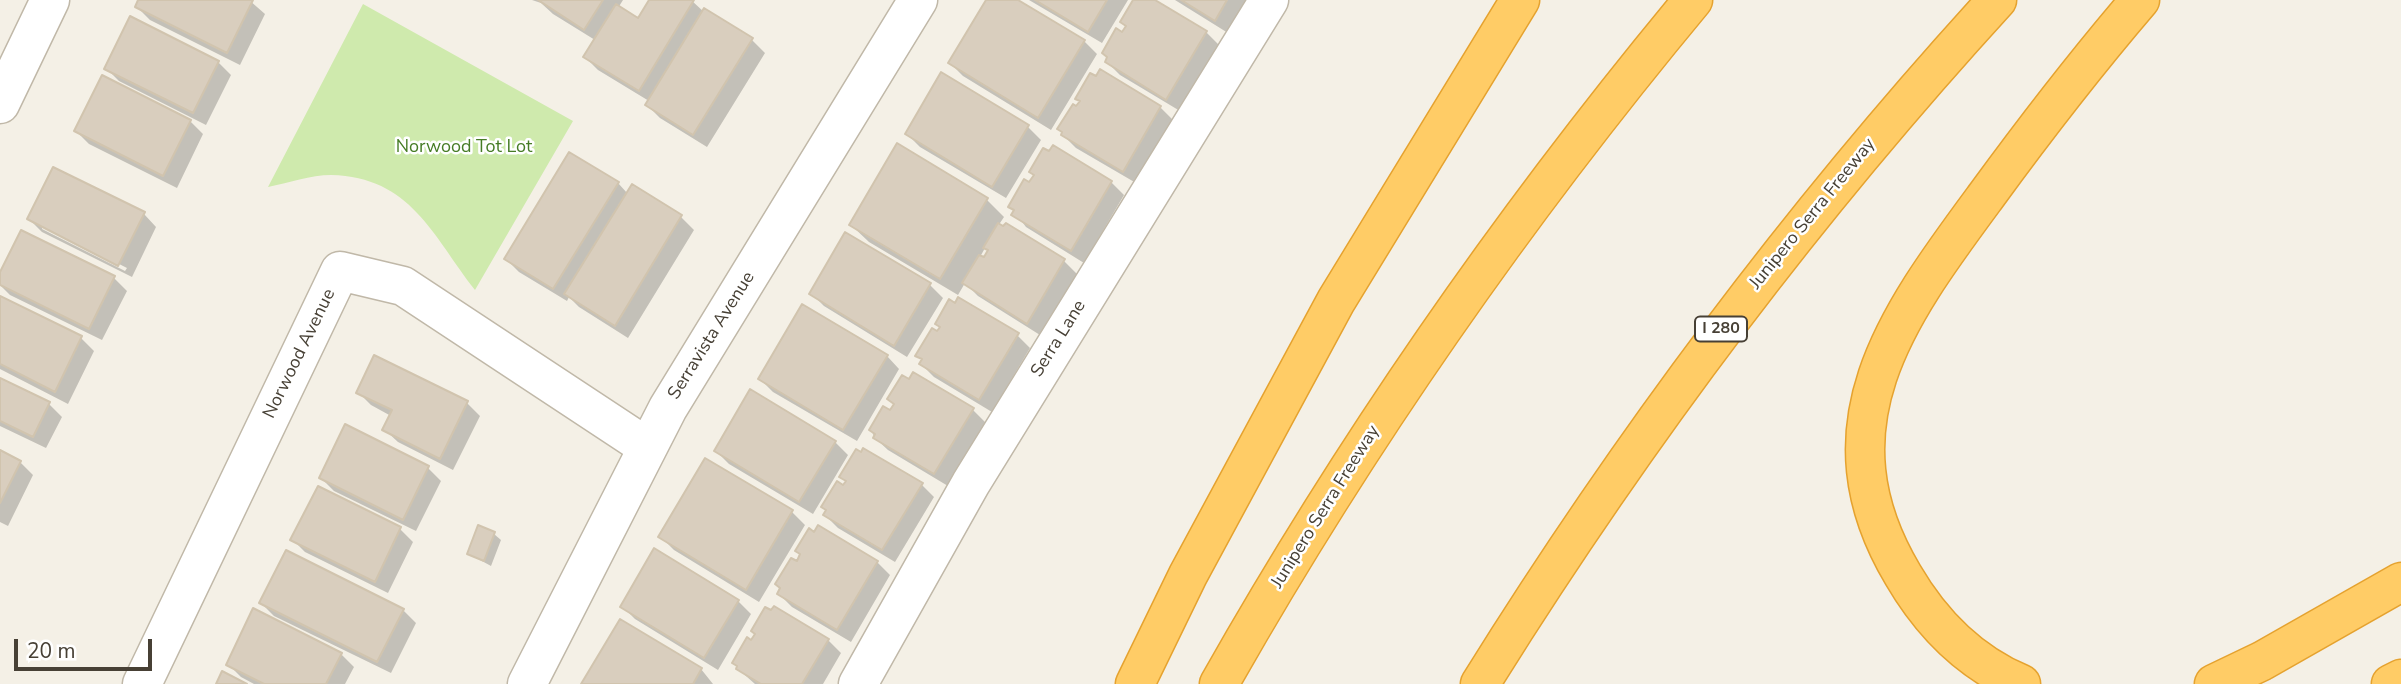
<!DOCTYPE html>
<html>
<head>
<meta charset="utf-8">
<style>
	body { margin:0 }
	#map { position:relative; width:2401px; height:684px; overflow:hidden; background:#f4f0e6; font-family:"Nunito Sans",sans-serif }
	canvas { display:block }
	.scale { position:absolute; left:14px; top:639px; width:138px; height:32px; box-sizing:border-box; border:4px solid #474035; border-top:0; padding-left:9px; font-size:21px; line-height:24px; white-space:nowrap; color:#474035; -webkit-text-stroke:5px #fff; paint-order:stroke }
</style>
</head>
<body>
<div id="map">
<canvas width="2401" height="684"></canvas>
<div class="scale">20 m</div>
</div>
<script>
const g = document.querySelector('canvas').getContext('2d');
g.lineJoin = 'round';
function fill(path, color) { g.fillStyle = color; g.fill(path, 'evenodd'); }
function trace(path, color, width, dash) { g.strokeStyle = color; g.lineWidth = width; g.lineCap = dash ? 'butt' : 'round'; g.setLineDash(dash || []); g.stroke(path); }
function write(font, color, halo, rows, align = 'center') {
  g.font = font + ' "Nunito Sans",sans-serif'; g.lineWidth = 5; g.setLineDash([]); g.textBaseline = 'middle'; g.strokeStyle = halo; g.fillStyle = color; for (const [text, x, y, turn = 0] of rows) {
    g.save(); g.translate(x, y); g.rotate((+turn || 0) * Math.PI / 180); g.textAlign = isNaN(turn) ? turn : align; if (halo) g.strokeText(text, 0, 0); g.fillText(text, 0, 0); g.restore();
  }
}
fill(new Path2D(`
	M363,4L573,121L475,290C432,235 411,177 331,175C311,175 288,183 268,187Z`), '#cfeaad');
fill(new Path2D(`
	M140,0H249L265,14L240,65L150,20L137,7Z
	M532,0H623L618,8L638,21L651,0H691L704,12L752,40L765,53L707,147L660,118L647,105L649,101L598,70L585,57L595,40L553,14L541,3Z
	M988,0H1015L1084,41L1097,54L1051,130L963,76L950,63Z
	M1029,0H1128L1102,43Z
	M1135,0H1152L1206,32L1219,45L1180,111L1120,75L1107,62L1127,27L1122,22Z
	M1175,0H1248L1228,33Z
	M218,62L231,75L206,125L119,81L106,68Z
	M1101,71L1160,107L1173,120L1136,183L1076,148L1063,135Z
	M190,121L203,134L177,188L89,144L76,131Z
	M1028,127L1041,140L1006,198L920,147L907,134Z
	M1053,147L1111,182L1124,195L1084,263L1026,227L1010,206L1030,184Z
	M618,183L628,194L633,187L681,217L694,230L628,338L579,307L569,297L567,301L519,272L506,259Z
	M986,199L1004,217L998,226L1004,229L1006,226L1064,261L1077,274L1040,335L978,296L965,283L958,295L869,242L851,225ZM985,248L989,252L985,259L980,257Z
	M144,214L156,227L132,277L42,232L29,219ZM42,225L127,268L125,271L42,229Z
	M0,276L114,278L127,291L102,340L10,295L0,285Z
	M930,285L943,298L907,357L824,306L811,293Z
	M0,298L81,338L94,351L68,404L0,369Z
	M937,324L1017,335L1030,348L992,412L934,377L921,364L923,361L918,356L941,328Z
	M887,356L899,369L857,441L773,392L760,379Z
	M0,380L49,404L62,417L46,448L0,426Z
	M358,392L467,403L480,416L453,470L398,442L385,430L391,416L371,405Z
	M895,405L973,410L986,423L948,486L888,450L875,438L871,430Z
	M346,426L428,468L441,481L416,531L334,491L321,478Z
	M835,442L848,455L813,514L729,464L716,451Z
	M0,452L20,462L33,475L8,526L0,522Z
	M841,477L921,484L934,497L895,562L838,528L825,515L847,482Z
	M792,512L805,525L759,602L674,550L661,537Z
	M400,529L413,542L388,593L305,552L292,539Z
	M494,534L501,540L491,566L469,554Z
	M877,562L890,575L851,642L792,607L779,594L797,564Z
	M738,601L751,614L718,670L635,619L622,606Z
	M261,603L403,610L416,623L391,673L274,616Z
	M774,608L828,640L841,653L823,684H755L738,669Z
	M621,622L701,669L713,684H583Z
	M341,654L354,667L345,684H254L241,677L228,664Z`), '#0003');
const building = new Path2D(`
	M138,0H253L227,53L135,7Z
	M538,0H603L584,30Z
	M649,0H694L639,91L583,57L616,4L638,18Z
	M986,0H1018L1085,40L1038,118L948,63Z
	M1035,0H1107L1088,32Z
	M1133,0H1155L1207,31L1166,100L1105,62L1107,57L1102,53L1116,28L1122,32L1126,26L1120,22Z
	M1181,0H1227L1215,21Z
	M704,8L753,38L693,135L645,105Z
	M130,16L219,61L193,113L104,69Z
	M1100,69L1161,106L1123,172L1061,135L1062,132L1057,129L1073,104L1076,106L1080,101L1075,99L1090,73L1096,76Z
	M941,72L1029,125L992,187L905,134Z
	M102,75L191,120L163,176L74,131Z
	M897,143L988,198L940,279L849,225Z
	M1053,145L1112,181L1071,251L1011,215L1014,210L1008,207L1024,179L1029,182L1034,175L1029,172L1043,148L1049,151Z
	M569,152L619,182L553,289L504,259Z
	M53,167L145,212L118,266L27,219Z
	M632,184L682,215L615,326L564,294Z
	M998,223L1003,226L1006,223L1065,259L1027,324L962,283L979,255L984,257L988,250L983,248Z
	M21,230L115,276L89,329L0,285V272Z
	M845,232L931,283L894,346L809,294Z
	M0,296L82,336L55,392L0,364Z
	M958,297L1019,333L979,400L919,364L922,359L915,356L932,328L937,331L940,327L935,324L949,299L955,303Z
	M802,304L888,355L843,430L758,379Z
	M374,355L468,401L440,459L382,430L392,410L356,393Z
	M913,372L974,408L934,474L873,438L875,434L869,430L883,406L890,410L894,404L887,399L902,375L909,379Z
	M0,378L50,402L33,437L0,421Z
	M750,389L836,441L799,502L714,451Z
	M345,424L429,466L403,520L319,478Z
	M863,448L923,483L882,550L823,515L826,510L821,507L837,481L843,485L846,481L839,477L856,449L861,452Z
	M0,450L21,461L0,503Z
	M705,458L793,510L746,590L658,537Z
	M318,486L401,527L375,582L290,540Z
	M478,525L495,532L484,561L467,554Z
	M818,525L878,561L837,630L777,594L780,588L775,584L791,558L797,561L800,554L795,551L809,528L814,532Z
	M654,548L739,600L704,658L620,607Z
	M286,550L404,609L377,662L259,603Z
	M774,606L829,639L802,684H761L736,669L737,666L732,663L747,637L751,640L755,634L751,631L765,607L771,610Z
	M253,608L342,653L326,684H264L226,665Z
	M620,619L702,668L693,684H581Z
	M222,671L247,684H216Z`);
fill(building, '#d9cebe');
trace(building, '#d1c4ae', 2);
const minor = new Path2D(`
	M0,104L50,0
	M142,684L340,271L403,286L647,447
	M527,684L668,408L918,0
	M858,684L971,483L1269,0`);
const highway = new Path2D(`
	M1135,684L1188,575L1336,301L1520,0
	M1219,684C1356,442 1515,214 1693,0
	M1480,684C1632,440 1803,212 1997,0
	M2021,684C1969,662 1931,623 1903,575C1814,426 1898,315 1986,196C2035,129 2086,63 2140,0
	M2214,684L2262,661L2401,582
	M2391,684L2401,679`);
trace(minor, '#c0b8a8', 41);
trace(highway, '#e5a22f', 41);
trace(minor, '#fff', 38);
trace(highway, '#fc6', 38);
for (const [x, y, w] of [
	[1721,329,52]
]) { const box = new Path2D(); box.roundRect(x - w / 2, y - 12.5, w, 25, 5); g.fillStyle = '#fff'; g.fill(box); trace(box, '#474035', 2); }
write('bold 16px', '#474035', null, [
	["I 280",1721,329]
]);
write('18px', '#467c25', '#fff', [
	["Norwood Tot Lot",464,148]
]);
write('18px', '#474035', '#fff', [
	["Junipero Serra Freeway",1813,214,-51],
	["Serravista Avenue",712,336,-58],
	["Serra Lane",1059,339,-58],
	["Norwood Avenue",300,354,-64],
	["Junipero Serra Freeway",1326,507,-58]
]);
</script>
</body>
</html>
